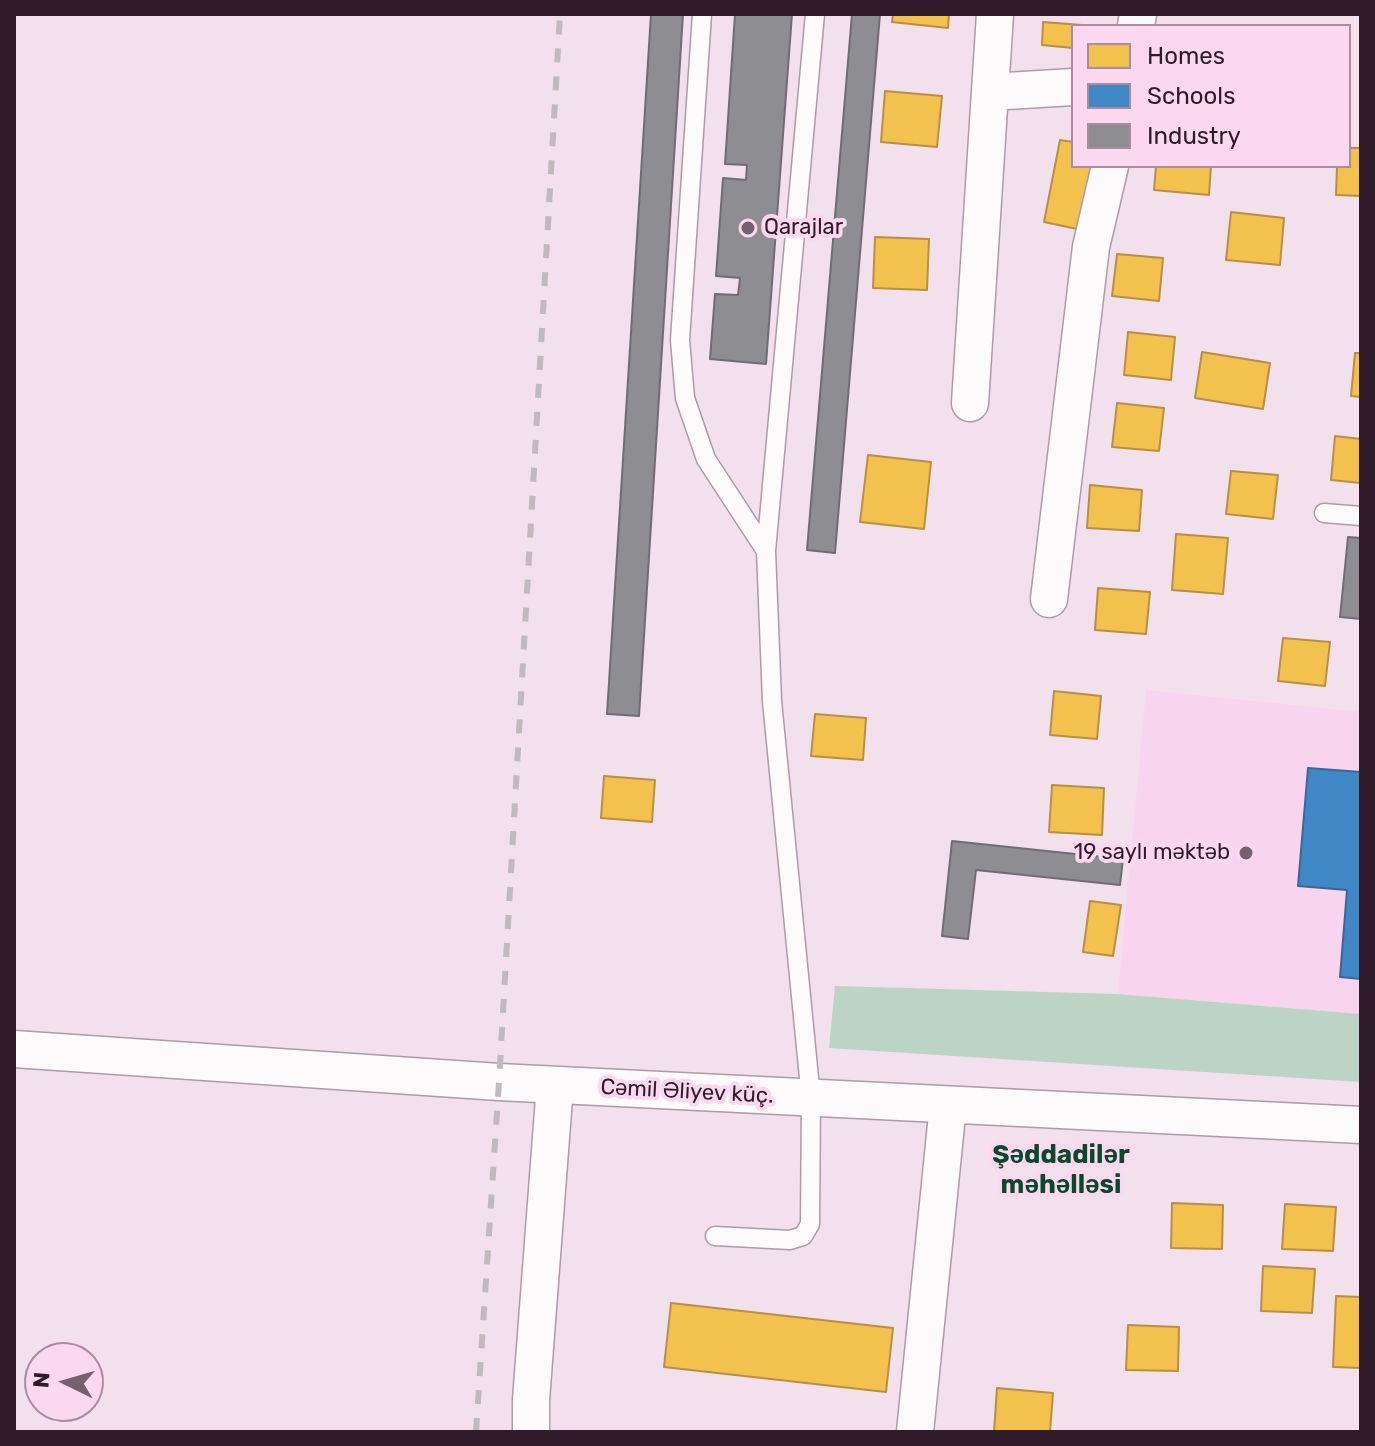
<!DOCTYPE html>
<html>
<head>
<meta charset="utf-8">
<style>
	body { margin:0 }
	#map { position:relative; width:1375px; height:1446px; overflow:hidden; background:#f3e0ed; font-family:Rubik,sans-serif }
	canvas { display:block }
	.frame { position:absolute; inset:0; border:16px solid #301b2b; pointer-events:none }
	.legend { position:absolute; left:1071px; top:24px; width:280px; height:144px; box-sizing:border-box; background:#fbd8f0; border:2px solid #aa8ca1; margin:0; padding:10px 14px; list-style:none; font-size:24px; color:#301b2b }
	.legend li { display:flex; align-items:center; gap:16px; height:40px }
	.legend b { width:40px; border:2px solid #aa8ca1 }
	.north { position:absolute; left:24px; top:1342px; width:80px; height:80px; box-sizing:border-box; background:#fbd8f0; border:2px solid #aa8ca1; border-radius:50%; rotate:275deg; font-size:22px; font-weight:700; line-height:32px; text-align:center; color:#301b2b }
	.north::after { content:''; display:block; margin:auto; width:28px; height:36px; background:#74606f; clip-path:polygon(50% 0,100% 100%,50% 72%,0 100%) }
</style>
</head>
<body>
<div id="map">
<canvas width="1375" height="1446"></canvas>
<div class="frame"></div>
<ul class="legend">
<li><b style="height:22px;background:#f2c14e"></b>Homes</li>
<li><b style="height:22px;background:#3f88c5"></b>Schools</li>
<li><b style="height:22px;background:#8d8d92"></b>Industry</li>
</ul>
<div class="north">N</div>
</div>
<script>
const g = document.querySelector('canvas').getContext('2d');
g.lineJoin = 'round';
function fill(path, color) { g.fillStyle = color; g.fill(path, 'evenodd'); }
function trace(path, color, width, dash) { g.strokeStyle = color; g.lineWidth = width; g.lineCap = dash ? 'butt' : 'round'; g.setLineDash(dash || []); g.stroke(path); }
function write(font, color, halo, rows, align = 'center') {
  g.font = font + ' Rubik,sans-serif'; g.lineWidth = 8; g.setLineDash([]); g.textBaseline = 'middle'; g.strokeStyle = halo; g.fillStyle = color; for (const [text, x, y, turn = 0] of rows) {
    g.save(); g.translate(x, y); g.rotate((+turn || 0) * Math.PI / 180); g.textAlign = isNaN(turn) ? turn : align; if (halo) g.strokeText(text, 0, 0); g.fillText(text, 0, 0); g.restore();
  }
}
fill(new Path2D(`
	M1146,690L1361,712V1014L1118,994Z`), '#f9d4ee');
fill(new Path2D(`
	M835,986L1117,994L1361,1014V1082L829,1048Z`), '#bbd4c5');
const homes = new Path2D(`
	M893,14H949L948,28L892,22Z
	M1043,22L1095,26H1073V48L1042,45Z
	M885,91L942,96L937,147L881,142Z
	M1060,140L1073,142V166H1094L1082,230L1044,222Z
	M1349,148H1361V196L1336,195L1337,166H1349Z
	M1156,166H1211L1209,195L1154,190Z
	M1231,212L1284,218L1280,265L1226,260Z
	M875,237L929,239L927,290L873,288Z
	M1117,254L1163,258L1159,301L1112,296Z
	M1128,332L1175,337L1171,380L1124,375Z
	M1202,352L1270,363L1263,409L1195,398Z
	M1355,353H1361V397L1351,396Z
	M1117,403L1164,408L1159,451L1112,447Z
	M1335,436L1361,439V483L1331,480Z
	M868,455L931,462L924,529L860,522Z
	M1231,471L1278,475L1273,519L1226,514Z
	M1090,485L1142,490L1139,531L1087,528Z
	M1176,534L1228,538L1223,594L1172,590Z
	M1098,588L1150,592L1146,634L1095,630Z
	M1283,638L1330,642L1325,686L1278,681Z
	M1054,691L1101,696L1097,739L1050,735Z
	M815,714L866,718L863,760L811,756Z
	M604,776L655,780L652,822L601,818Z
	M1052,785L1104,788L1102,835L1049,832Z
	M1090,901L1121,905L1113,956L1083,952Z
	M1172,1203L1223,1205L1222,1249L1171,1248Z
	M1285,1204L1336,1207L1333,1251L1282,1249Z
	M1263,1266L1315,1269L1312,1313L1261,1311Z
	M1336,1296L1361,1297V1368L1333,1367Z
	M671,1303L893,1328L886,1392L664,1367Z
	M1128,1325L1179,1327L1178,1371L1126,1370Z
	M997,1388L1053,1393L1050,1432H994Z`);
fill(homes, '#f2c14e');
trace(homes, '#b88f44', 2);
const schools = new Path2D(`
	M1308,768L1361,772V979L1340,977L1347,890L1298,886Z`);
fill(schools, '#3f88c5');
trace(schools, '#3a6797', 2);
const industry = new Path2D(`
	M651,14H683L639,716L607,714Z
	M735,14H792L766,364L710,359L715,294L738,295L740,278L716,276L723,178L746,180L747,165L725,164Z
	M852,14H880L835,553L807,550Z
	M1348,537L1361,538V619L1340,617Z
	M952,841L1123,859L1120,885L976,870L968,939L942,936Z`);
fill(industry, '#8d8d92');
trace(industry, '#716b73', 2);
const lane = new Path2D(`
	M702,14L680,340L685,398L706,459L766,551L772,701L811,1098L810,1224L803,1236L790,1240L715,1236
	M1324,513L1361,516
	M766,551L815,14`);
const street = new Path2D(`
	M1136,26L1138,14
	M990,92L1073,87
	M970,403L995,14
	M1049,599L1091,247L1110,166
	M14,1049L499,1082L1361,1125
	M531,1432V1400L555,1085
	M915,1432L948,1105`);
trace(lane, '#ad9ba8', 21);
trace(street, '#ad9ba8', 39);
trace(lane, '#fdfafc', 18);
trace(street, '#fdfafc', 36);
trace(new Path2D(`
	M476,1432L499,1082L560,14`), '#c0babe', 6, [14, 14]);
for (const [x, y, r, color] of [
	[748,228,8,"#74606f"],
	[1246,853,8,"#74606f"]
]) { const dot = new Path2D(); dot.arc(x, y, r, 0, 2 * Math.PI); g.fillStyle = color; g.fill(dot); trace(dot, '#fbd8f0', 3); }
write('22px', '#301b2b', '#fbd8f0', [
	["Qarajlar",764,228],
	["19 saylı məktəb",1230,853,"right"]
], 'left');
write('22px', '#301b2b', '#fbd8f0', [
	["Cəmil Əliyev küç.",687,1092,3]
]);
write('bold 26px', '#09492b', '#fbd8f0', [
	["Şəddadilər",1061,1155],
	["məhəlləsi",1061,1185]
]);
</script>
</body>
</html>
